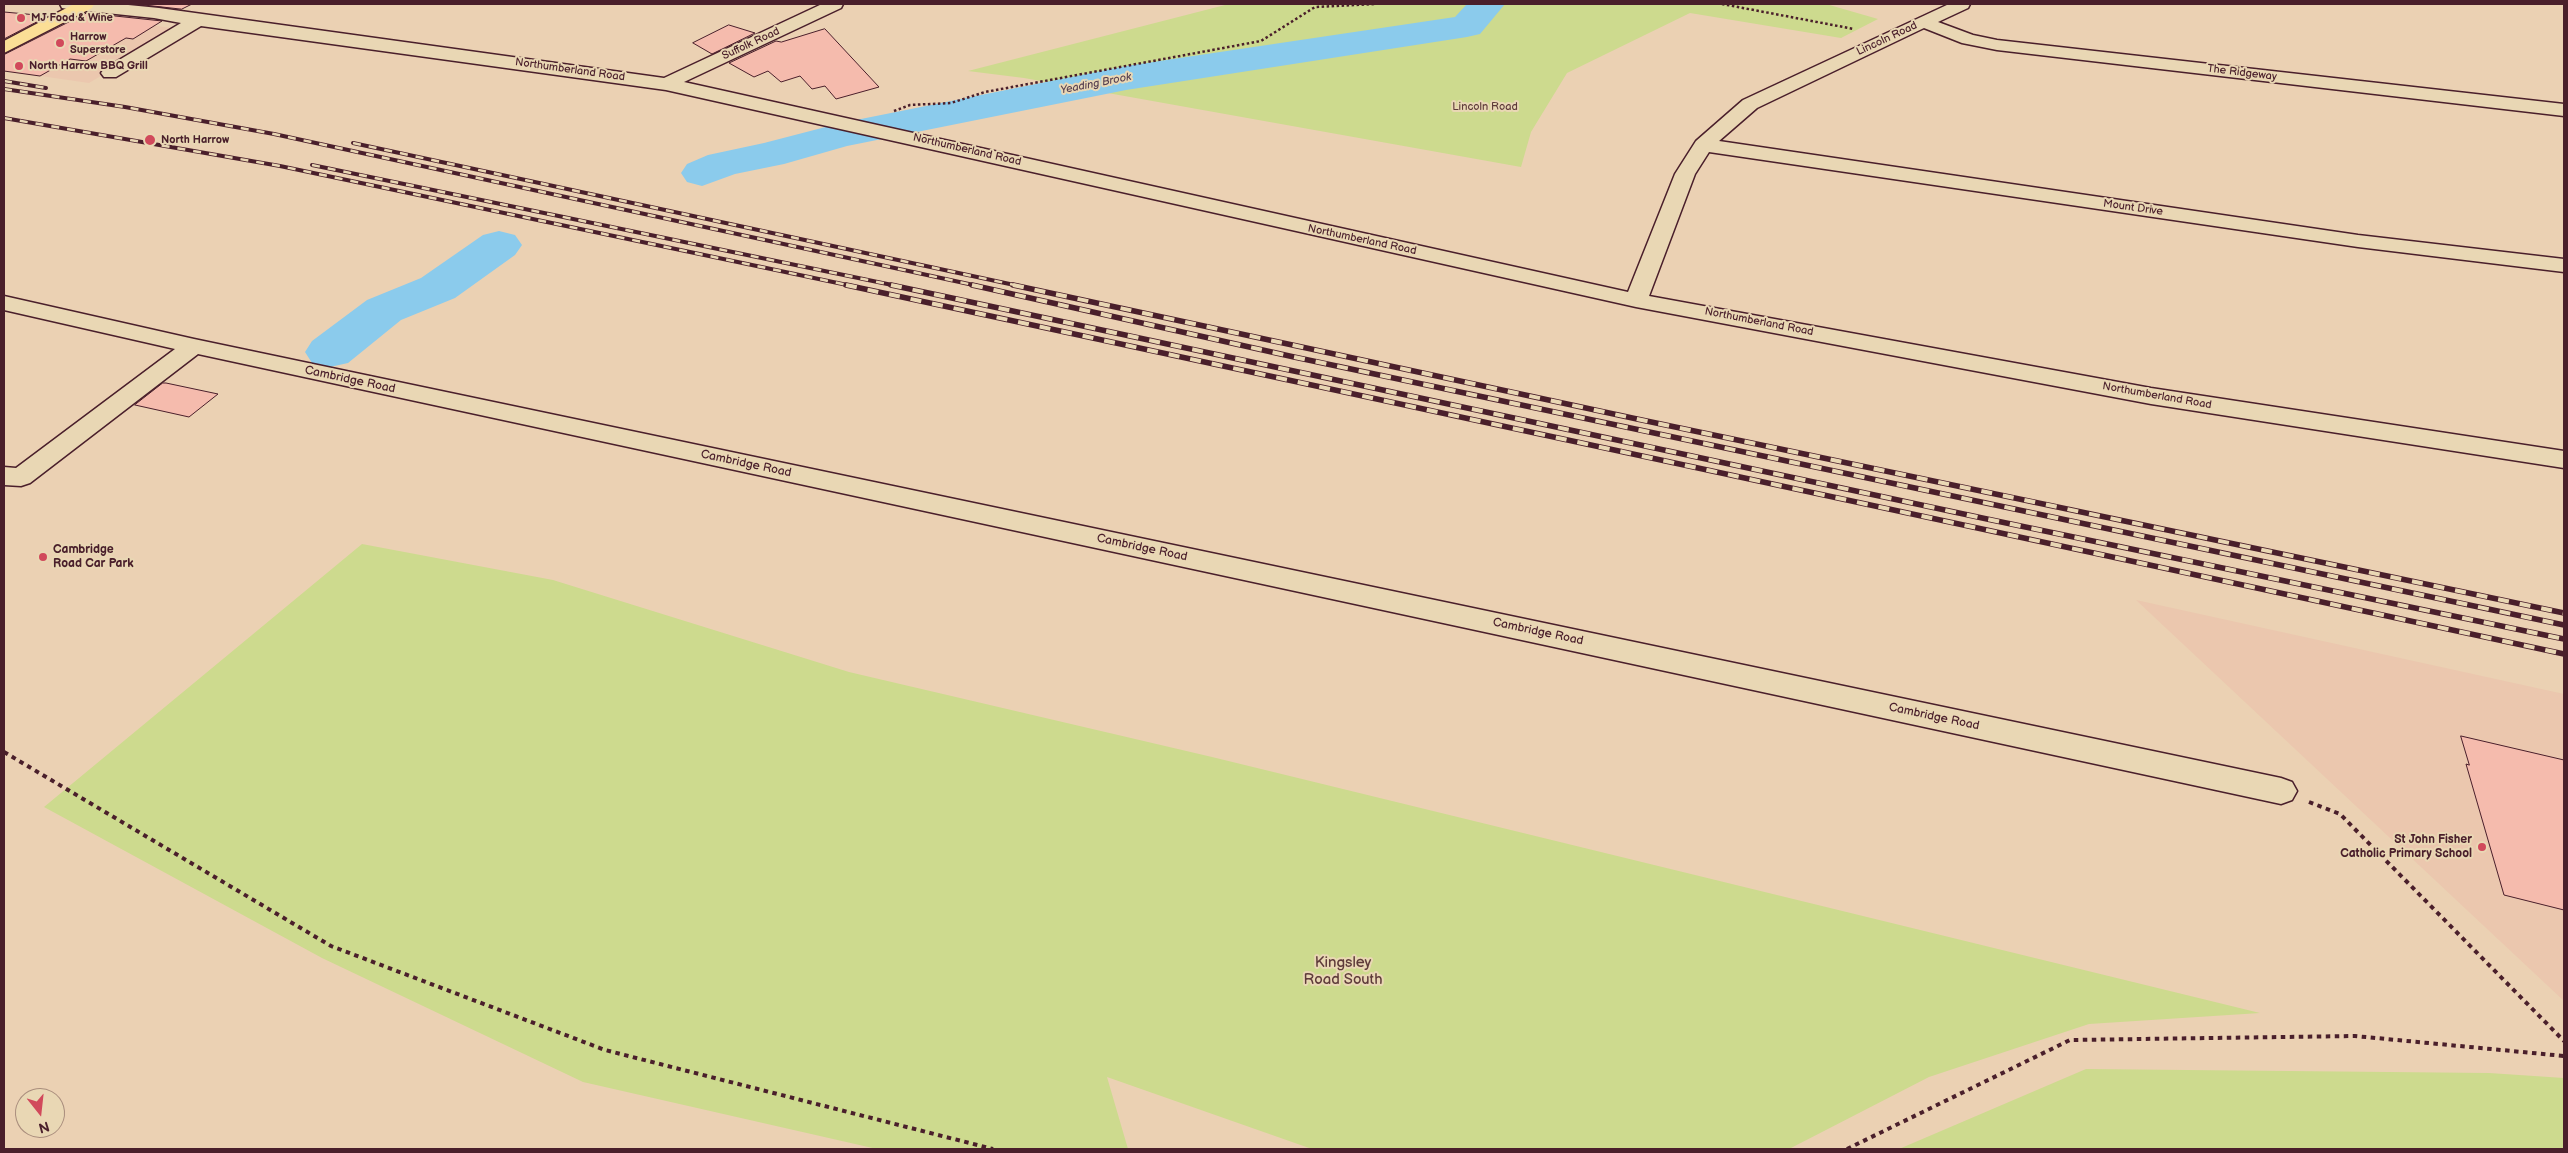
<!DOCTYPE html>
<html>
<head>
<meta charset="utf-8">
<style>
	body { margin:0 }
	#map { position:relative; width:2568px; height:1153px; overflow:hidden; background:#ebd1b3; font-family:"Balsamiq Sans",sans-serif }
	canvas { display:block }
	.frame { position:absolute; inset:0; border:5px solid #4a1f2b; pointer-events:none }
	.north { position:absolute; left:15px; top:1088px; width:50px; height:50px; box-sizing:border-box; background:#e9d7b4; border:1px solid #a98d7d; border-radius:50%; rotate:164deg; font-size:14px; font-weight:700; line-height:20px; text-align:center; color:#4a1f2b }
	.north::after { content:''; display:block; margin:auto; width:18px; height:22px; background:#d1495b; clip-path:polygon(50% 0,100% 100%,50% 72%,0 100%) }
</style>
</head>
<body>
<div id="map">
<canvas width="2568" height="1153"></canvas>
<div class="frame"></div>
<div class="north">N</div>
</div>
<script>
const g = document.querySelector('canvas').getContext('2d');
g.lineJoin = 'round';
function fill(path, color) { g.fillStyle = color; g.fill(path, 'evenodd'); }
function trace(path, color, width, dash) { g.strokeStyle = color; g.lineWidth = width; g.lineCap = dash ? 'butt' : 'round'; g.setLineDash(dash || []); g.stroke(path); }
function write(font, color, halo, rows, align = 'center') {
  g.font = font + ' "Balsamiq Sans",sans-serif'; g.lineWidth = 4; g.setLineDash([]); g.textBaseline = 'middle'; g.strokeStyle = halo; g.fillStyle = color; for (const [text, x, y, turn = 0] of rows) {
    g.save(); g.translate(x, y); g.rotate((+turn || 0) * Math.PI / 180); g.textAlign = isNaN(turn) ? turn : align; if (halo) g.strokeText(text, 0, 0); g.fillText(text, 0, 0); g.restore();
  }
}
fill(new Path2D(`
	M101,19L180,29L89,83L6,71Z
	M2136,600L2564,694V1001Z`), '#ebc7ae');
fill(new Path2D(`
	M1229,4H1826L1878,19L1841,38L1690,13L1567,73L1531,132L1521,167L1024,78L968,71Z
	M362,544L553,580L849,672L1212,757L2260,1013L2089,1024L1929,1077L1789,1149H1312L1107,1077L1128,1149H877L583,1082L322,958L44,807Z
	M2086,1069L2489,1073L2564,1078V1149H1899Z`), '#cdda8e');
fill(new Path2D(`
	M1467,4H1505L1480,34L1467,37L1126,90L847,146L784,164L735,174L702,186L687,182L681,173L687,164L708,155L764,143L841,123L1126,66L1455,17Z
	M499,231L515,235L522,245L515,255L455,298L401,320L348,363L330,367L312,363L305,352L312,341L367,300L421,278L483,235Z`), '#8bcbec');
const building = new Path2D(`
	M135,4H192L182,9Z
	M4,12L48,16L4,39Z
	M87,13L162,21L133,39L126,38L86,61L70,59L40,76L4,71V55Z
	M729,25L755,33L712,54L693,43Z
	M825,29L879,87L836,99L825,86L812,89L800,76L781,82L768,71L754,77L729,63L776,41L781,42Z
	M163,383H166L218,394L189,417L135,405Z
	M2461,736L2564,760V910L2504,895L2466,764L2469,765Z`);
fill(building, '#f5bbad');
trace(building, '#4a1f2b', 1);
const minor = new Path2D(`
	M60,4H118L159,8L664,78L822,4H843L841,8L684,82L1628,292L1675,174L1696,141L1743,100L1949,4H1970L1968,8L1938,22L1973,35L1997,40L2564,104V116L1997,50L1962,43L1924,28L1757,108L1719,141L2358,235L2564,259V272L2358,247L1709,152L1695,174L1649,296L2151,388L2564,451V468L2151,404L1636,307L666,90L201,26L116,77H104L101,73L104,69L181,23L154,18L68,9L62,8Z
	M4,296L194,339L2281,778L2292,782L2297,791L2292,800L2281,804L198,354L30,483L21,486L4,485V467L16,468L175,349L4,310Z`);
const major = new Path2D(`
	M74,4H94L92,8L4,53V41Z`);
trace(minor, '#4a1f2b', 3);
trace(major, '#4a1f2b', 3);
trace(new Path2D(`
	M1722,4L1854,29
	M894,111L910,105L951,103L985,92L1261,41L1315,7L1376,4`), '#4a1f2b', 2.5, [2.5, 2.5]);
trace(new Path2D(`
	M4,752L331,946L605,1050L993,1149
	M2309,802L2340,814L2564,1041
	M1847,1149L2070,1040L2355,1036L2564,1056`), '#4a1f2b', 4, [4.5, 4.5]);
fill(minor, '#e9d7b4');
fill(major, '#fbde96');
const railFar1 = new Path2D(`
	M4,81L46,88
	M4,89L125,107L274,134L978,286
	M4,118L280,166L852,286
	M353,143L1019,286
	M312,165L897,286`);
const rail = new Path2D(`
	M846,285L2564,654
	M891,285L1987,519L2564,639
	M972,285L1294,357L2564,625
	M1013,285L1637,419L2564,613`);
trace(railFar1, '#4a1f2b', 4);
trace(rail, '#4a1f2b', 5.5);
trace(railFar1, '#e9d7b4', 2.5, [8]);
trace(rail, '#e9d7b4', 4, [11]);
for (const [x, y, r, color] of [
	[21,18,5,"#d1495b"],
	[60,43,5,"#d1495b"],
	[19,66,5,"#d1495b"],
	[150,140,6,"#d1495b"],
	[43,557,5,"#d1495b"],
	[2482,847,5,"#d1495b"]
]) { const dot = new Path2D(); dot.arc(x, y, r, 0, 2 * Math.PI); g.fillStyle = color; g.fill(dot); trace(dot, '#e9d7b4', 2); }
write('bold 11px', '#4a1f2b', '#e9d7b4', [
	["MJ Food & Wine",31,18],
	["Harrow",70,37],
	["Superstore",70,50],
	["North Harrow BBQ Grill",29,66],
	["North Harrow",161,140]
], 'left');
write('11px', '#4a1f2b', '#e9d7b4', [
	["Lincoln Road",1887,39,-25],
	["Suffolk Road",751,44,-25],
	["Northumberland Road",570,70,8],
	["The Ridgeway",2242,73,7],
	["Northumberland Road",967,150,13],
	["Mount Drive",2133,208,8],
	["Northumberland Road",1362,240,12],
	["Northumberland Road",1759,322,11],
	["Northumberland Road",2157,396,10]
]);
write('italic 11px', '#574152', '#e9d7b4', [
	["Yeading Brook",1096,84,-11]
]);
write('11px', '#5e3b3a', '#e9d7b4', [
	["Lincoln Road",1485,107]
]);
write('12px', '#4a1f2b', '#e9d7b4', [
	["Cambridge Road",350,380,12],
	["Cambridge Road",746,464,12],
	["Cambridge Road",1142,548,12],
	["Cambridge Road",1538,632,12],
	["Cambridge Road",1934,717,12]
]);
write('bold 12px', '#4a1f2b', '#e9d7b4', [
	["Cambridge",53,550],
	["Road Car Park",53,564],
	["St John Fisher",2472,840,"right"],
	["Catholic Primary School",2472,854,"right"]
], 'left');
write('15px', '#5e3b3a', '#e9d7b4', [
	["Kingsley",1343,963],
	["Road South",1343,980]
]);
</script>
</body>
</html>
